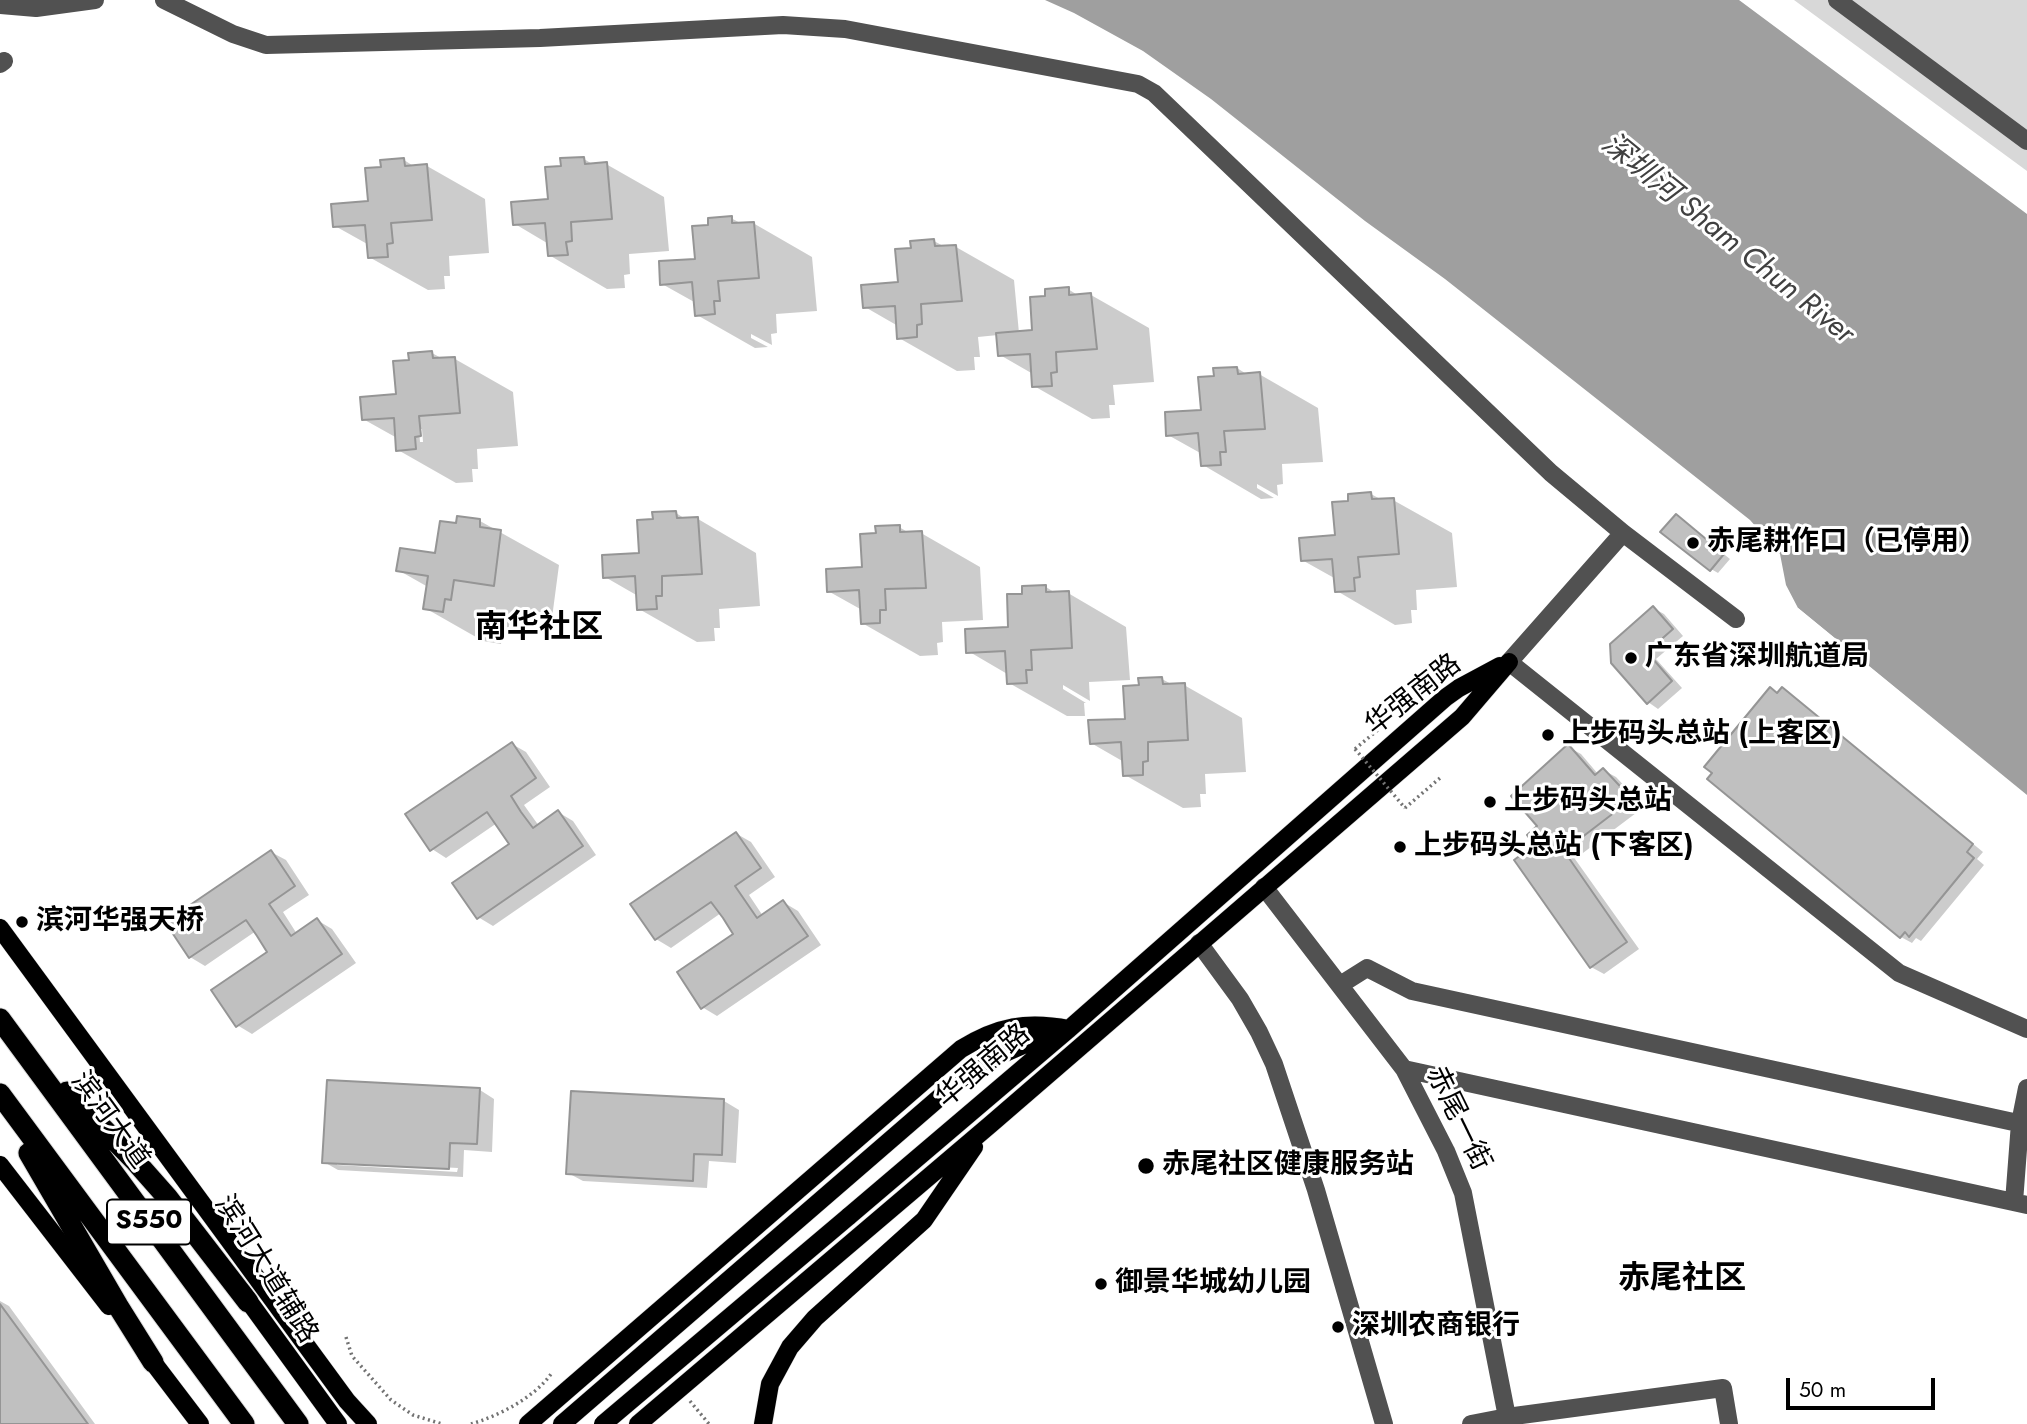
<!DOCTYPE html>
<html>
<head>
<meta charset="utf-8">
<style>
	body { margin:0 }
	#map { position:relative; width:2027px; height:1424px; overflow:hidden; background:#fff; font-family:Jost,sans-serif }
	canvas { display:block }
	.scale { position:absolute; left:1786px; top:1378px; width:149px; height:32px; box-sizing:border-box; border:4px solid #000; border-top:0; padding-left:9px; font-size:21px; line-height:24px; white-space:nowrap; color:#000; -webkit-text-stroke:5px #fff; paint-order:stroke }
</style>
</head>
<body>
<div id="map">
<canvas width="2027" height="1424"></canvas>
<div class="scale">50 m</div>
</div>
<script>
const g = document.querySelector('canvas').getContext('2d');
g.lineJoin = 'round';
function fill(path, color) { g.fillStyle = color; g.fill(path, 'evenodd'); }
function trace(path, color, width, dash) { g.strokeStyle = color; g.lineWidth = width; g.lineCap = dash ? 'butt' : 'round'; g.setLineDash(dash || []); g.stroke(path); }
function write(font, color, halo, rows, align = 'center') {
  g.font = font + ' Jost,"Noto Sans SC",sans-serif'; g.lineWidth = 6; g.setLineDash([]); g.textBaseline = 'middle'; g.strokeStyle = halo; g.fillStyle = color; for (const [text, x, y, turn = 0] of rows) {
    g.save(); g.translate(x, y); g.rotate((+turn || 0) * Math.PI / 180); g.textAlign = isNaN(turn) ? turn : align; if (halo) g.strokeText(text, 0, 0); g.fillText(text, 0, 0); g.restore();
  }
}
fill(new Path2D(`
	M1794,0H2027V171Z`), '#d8d8d8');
fill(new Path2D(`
	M1045,0H1739L2027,214V796L1798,608L1786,585L1780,554L1750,520L1445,279L1365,221L1211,99L1143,51L1074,13Z`), '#9f9f9f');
fill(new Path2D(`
	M1798,608L2027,795V800L1796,611Z`), '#fff');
fill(new Path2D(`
	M584,159L594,165L606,164L664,197L669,251L629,254L630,274L624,275L625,288L607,289L549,255L547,243L515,224L549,201L563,167Z
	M404,160L415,167L427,166L485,199L489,253L449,256L450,276H444L445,289L428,290L369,257V245L335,226L370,203L383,169Z
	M731,218L742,224L753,223L812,257L817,311L776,314L777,333L771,334L772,345L751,334V338L768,347L755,348L697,315L696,303L662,284L697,260L710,227Z
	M934,241L945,247H956L1014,280L1019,333L1034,332L1047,298L1068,289L1079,296L1091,295L1149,328L1154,382L1113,385L1115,405H1109L1110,418L1092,419L1034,386L1033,374L1000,355L998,335L978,337L980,357H974L975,370L957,371L899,338L898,326L865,307L900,284L912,250Z
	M432,353L443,359H455L513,392L518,446L477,449L478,469H472L473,482L456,483L398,450L397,438L363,419L398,396L411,362ZM419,429H422L423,442H420Z
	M1237,368L1248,375L1259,374L1318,408L1323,462L1282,464L1283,484L1277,485L1278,496L1257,484V488L1274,498L1261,499L1203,465L1202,454L1168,435L1203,411L1216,377Z
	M1371,494L1382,500H1393L1452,533L1457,587L1416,590L1417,610H1411L1412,623L1395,625L1337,591L1336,579L1302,560L1337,537L1350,503Z
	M676,513L687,520L698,519L756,553L760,606L719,609L720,628H714L715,641L697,642L639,609L638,596L605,577L641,555L654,521Z
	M1676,516L1730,559L1718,573L1711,569Z
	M480,521L559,565L552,618L511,613L508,632L503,631L501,644L483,641L425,608L428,587L398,570L437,555L457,525Z
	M899,527L911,534L921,533L980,567L983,620L942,622L943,642L937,643L938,655L920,656L862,623V610L828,591L864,569L878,535Z
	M1046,587L1057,594L1068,593L1126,627L1130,680L1089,682L1090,701L1063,685V689L1086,703H1084L1085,716H1067L1009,683V675L968,651L1010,629L1024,595Z
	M1653,608L1664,614L1683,636L1656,659L1682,688L1658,709L1648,702L1613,663Z
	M1162,679L1173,685H1184L1242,718L1246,772L1205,774L1206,794H1200L1201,807L1183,808L1125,775L1124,762L1091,743L1127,720L1141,687Z
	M1783,689L1793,696L1983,852L1977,859L1984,865L1921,941L1916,938L1912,943L1901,937L1709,779Z
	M512,744L526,752L550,787L524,805L539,826L558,812L573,821L596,855L493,926L478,917L511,844L497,823L446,858L432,849Z
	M1568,747L1581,754L1598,774L1603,770L1616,777L1644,807L1575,859L1639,949L1604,974L1591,967L1536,846L1540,826Z
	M737,834L751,842L775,877L749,895L763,916L783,902L798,911L821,945L717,1016L702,1007L736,934L721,913L671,948L656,939L633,905Z
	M271,852L286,860L309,895L283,912L297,934L317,920L332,929L356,963L252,1034L237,1025L270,952L256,931L205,966L190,957L167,923Z
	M480,1090L494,1099L492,1152L464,1150L463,1177L338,1170L324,1162ZM337,1162L458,1168L457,1172L337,1165Z
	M573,1093L724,1101L739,1110L736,1163L709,1161L707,1188L583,1181L568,1173Z
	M0,1301L9,1306L95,1424H0Z`), '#0003');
const building = new Path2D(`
	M584,157L585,164L607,162L612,219L571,222L572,241L566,242L568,255L548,256L545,223L513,225L511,202L548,199L545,167L561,166L560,158Z
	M404,158L405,166L427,164L432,220L391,223L393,243L387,244L388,257L368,258L365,225L333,227L331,204L368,201L365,168L381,167L380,160Z
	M732,216V223L754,222L759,278L718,281L720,301H714L715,314L695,316L692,282L660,285L659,261L695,259L692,226L708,225V218Z
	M934,239L935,246L956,245L962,301L921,304L922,324L917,325V337L897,339L895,306L863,308L861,285L898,282L895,249L911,248L910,241Z
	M1069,287V295L1091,293L1097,349L1056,352L1057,372L1051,373L1052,386L1032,387L1030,354L998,356L996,333L1032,330L1030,297L1045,296V289Z
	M432,351L433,358L455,357L460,413L419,416L421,436L415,437L416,449L396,451L394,418L362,420L360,397L396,394L393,361L409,360L408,353Z
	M1237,367L1238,374L1260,372L1265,429L1224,431L1226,452H1220L1221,465L1201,466L1198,433L1166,436L1165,412L1201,410L1198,377L1214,376L1213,368Z
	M1371,492L1372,499L1394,498L1399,554L1358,557L1360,577L1354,578L1355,591L1335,592L1332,559L1301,561L1299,538L1335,535L1332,502L1348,501V494Z
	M676,511L677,518L698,517L702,574L662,576V596H656L657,609L637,610L635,576L603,578L602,555L639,553L637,520L653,519L652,512Z
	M1676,514L1724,554L1710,571L1660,532Z
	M457,516L480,519V527L501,530L494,586L454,580L451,600L445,599L443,612L423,609L428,576L396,571L400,548L435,553L440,521L456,523Z
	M900,525V532L922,531L926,588L885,589L886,610H880V623L861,624L859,590L827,592L826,569L862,567L860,534L876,533L875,526Z
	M1046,585V592L1069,591L1072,648L1031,650L1032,670H1026L1027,683L1007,684L1005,651L966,653L965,629L1008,627L1007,594H1022V586Z
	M1653,606L1673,629L1647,652L1672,681L1647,704L1611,663L1610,644Z
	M1162,677L1163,684L1185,683L1188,740L1148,742V761L1143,762V775L1123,776L1121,742L1090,744L1088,720L1125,719L1123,686L1139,685L1138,678Z
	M1770,687L1777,693L1782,687L1973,844L1967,852L1974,858L1909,937L1905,932L1900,938L1707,779L1712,773L1704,767Z
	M512,742L536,778L511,796L521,812L533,828L558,810L583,846L477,919L452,883L509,844L487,812L430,851L405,814Z
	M1568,744L1595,775L1603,768L1632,799L1564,851L1627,942L1590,968L1514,860L1534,845L1527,835L1537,826L1511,796Z
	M736,832L761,868L735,886L757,918L783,900L808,936L701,1009L677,972L733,934L723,918L711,902L655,940L630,904Z
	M271,850L295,886L269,904L291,936L317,918L342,954L236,1027L211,990L267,952L257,936L246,920L189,958L165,922Z
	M327,1080L480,1088L477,1144L450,1143L449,1169L322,1163Z
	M571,1091L724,1099L722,1155L694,1154L693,1181L566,1174Z
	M0,1304L88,1424H0Z`);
fill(building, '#c0c0c0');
trace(building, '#959595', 2);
const major = new Path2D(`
	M0,928L347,1401L368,1424
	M0,1165L109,1306
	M848,1217L1069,1029L1445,698L1459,688L1500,666
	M242,1292L338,1424
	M146,1353L200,1424
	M528,1424L961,1049C998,1026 1027,1021 1069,1029
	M562,1424L962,1078C993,1056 1026,1042 1063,1031
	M638,1424L991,1124L1462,717L1509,662
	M763,1424L770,1384L790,1347L815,1318L924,1220L974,1147`);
const highway = new Path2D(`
	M0,1019L298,1424
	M67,1092L136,1162L167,1197L248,1302
	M0,1094L244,1424
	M29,1153L118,1306L153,1362`);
trace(major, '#dbdbdb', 19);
trace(highway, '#dbdbdb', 23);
trace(new Path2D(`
	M1388,721L1390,711
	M1355,749L1380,728
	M1405,808L1440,778
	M346,1337L352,1356L391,1400L413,1415L442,1424
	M690,1401L709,1424
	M471,1424C498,1416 534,1398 551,1374`), '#737373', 3.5, [2, 3.5]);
trace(new Path2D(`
	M164,0L233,34L266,45L540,38L783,25L845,29L1138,84L1154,93L1551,473L1623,533L1736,619
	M1837,0L2027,141
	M0,5L36,8L95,0
	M0,64L4,61
	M1623,533L1509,662L1899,973L2027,1029
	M1264,887L1404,1069L1446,1151L1463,1193L1507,1417
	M1199,943L1240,999L1259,1032L1274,1064L1316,1190L1384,1424
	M1340,985L1367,968L1412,991L2027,1125
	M1404,1069L2027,1205
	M2014,1202L2020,1123L2027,1088
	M1471,1424L1507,1417L1723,1388L1729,1424`), '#515151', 18);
trace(major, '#000', 18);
trace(highway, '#000', 21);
const majorBridge = new Path2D(`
	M603,1424L848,1217`);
trace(majorBridge, '#dbdbdb', 19, []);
trace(new Path2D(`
	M1355,749L1405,808`), '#737373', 3.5, [2, 3.5]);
trace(majorBridge, '#000', 18);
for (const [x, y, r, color] of [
	[1693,543,7,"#000"],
	[1631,658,7,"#000"],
	[1548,735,7,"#000"],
	[1490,802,7,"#000"],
	[1400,847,7,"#000"],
	[22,922,7,"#000"],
	[1146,1166,9,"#000"],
	[1101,1284,7,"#000"],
	[1338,1327,7,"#000"]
]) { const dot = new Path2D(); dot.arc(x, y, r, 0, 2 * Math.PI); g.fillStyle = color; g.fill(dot); trace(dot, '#fff', 2.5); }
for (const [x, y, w] of [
	[149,1222,84]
]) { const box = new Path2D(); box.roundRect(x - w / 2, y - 22.5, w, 45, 5); g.fillStyle = '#fff'; g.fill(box); trace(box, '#000', 2); }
write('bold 26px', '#000', null, [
	["S550",149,1222]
]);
write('bold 28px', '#000', '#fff', [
	["赤尾耕作口（已停用）",1707,543],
	["广东省深圳航道局",1645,658],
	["上步码头总站 (上客区)",1562,735],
	["上步码头总站",1504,802],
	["上步码头总站 (下客区)",1414,847],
	["滨河华强天桥",36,922],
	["赤尾社区健康服务站",1162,1166],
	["御景华城幼儿园",1115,1284],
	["深圳农商银行",1352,1327]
], 'left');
write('28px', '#000', '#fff', [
	["华强南路",1414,696,-38],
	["华强南路",984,1067,-40],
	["赤尾一街",1457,1119,64],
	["滨河大道",109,1121,54],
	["滨河大道辅路",265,1270,58]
]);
write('italic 30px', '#404040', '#fff', [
	["深圳河 Sham Chun River",1727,240,39]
]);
write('bold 32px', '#000', '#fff', [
	["南华社区",539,629],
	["赤尾社区",1682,1280]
]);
</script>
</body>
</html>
